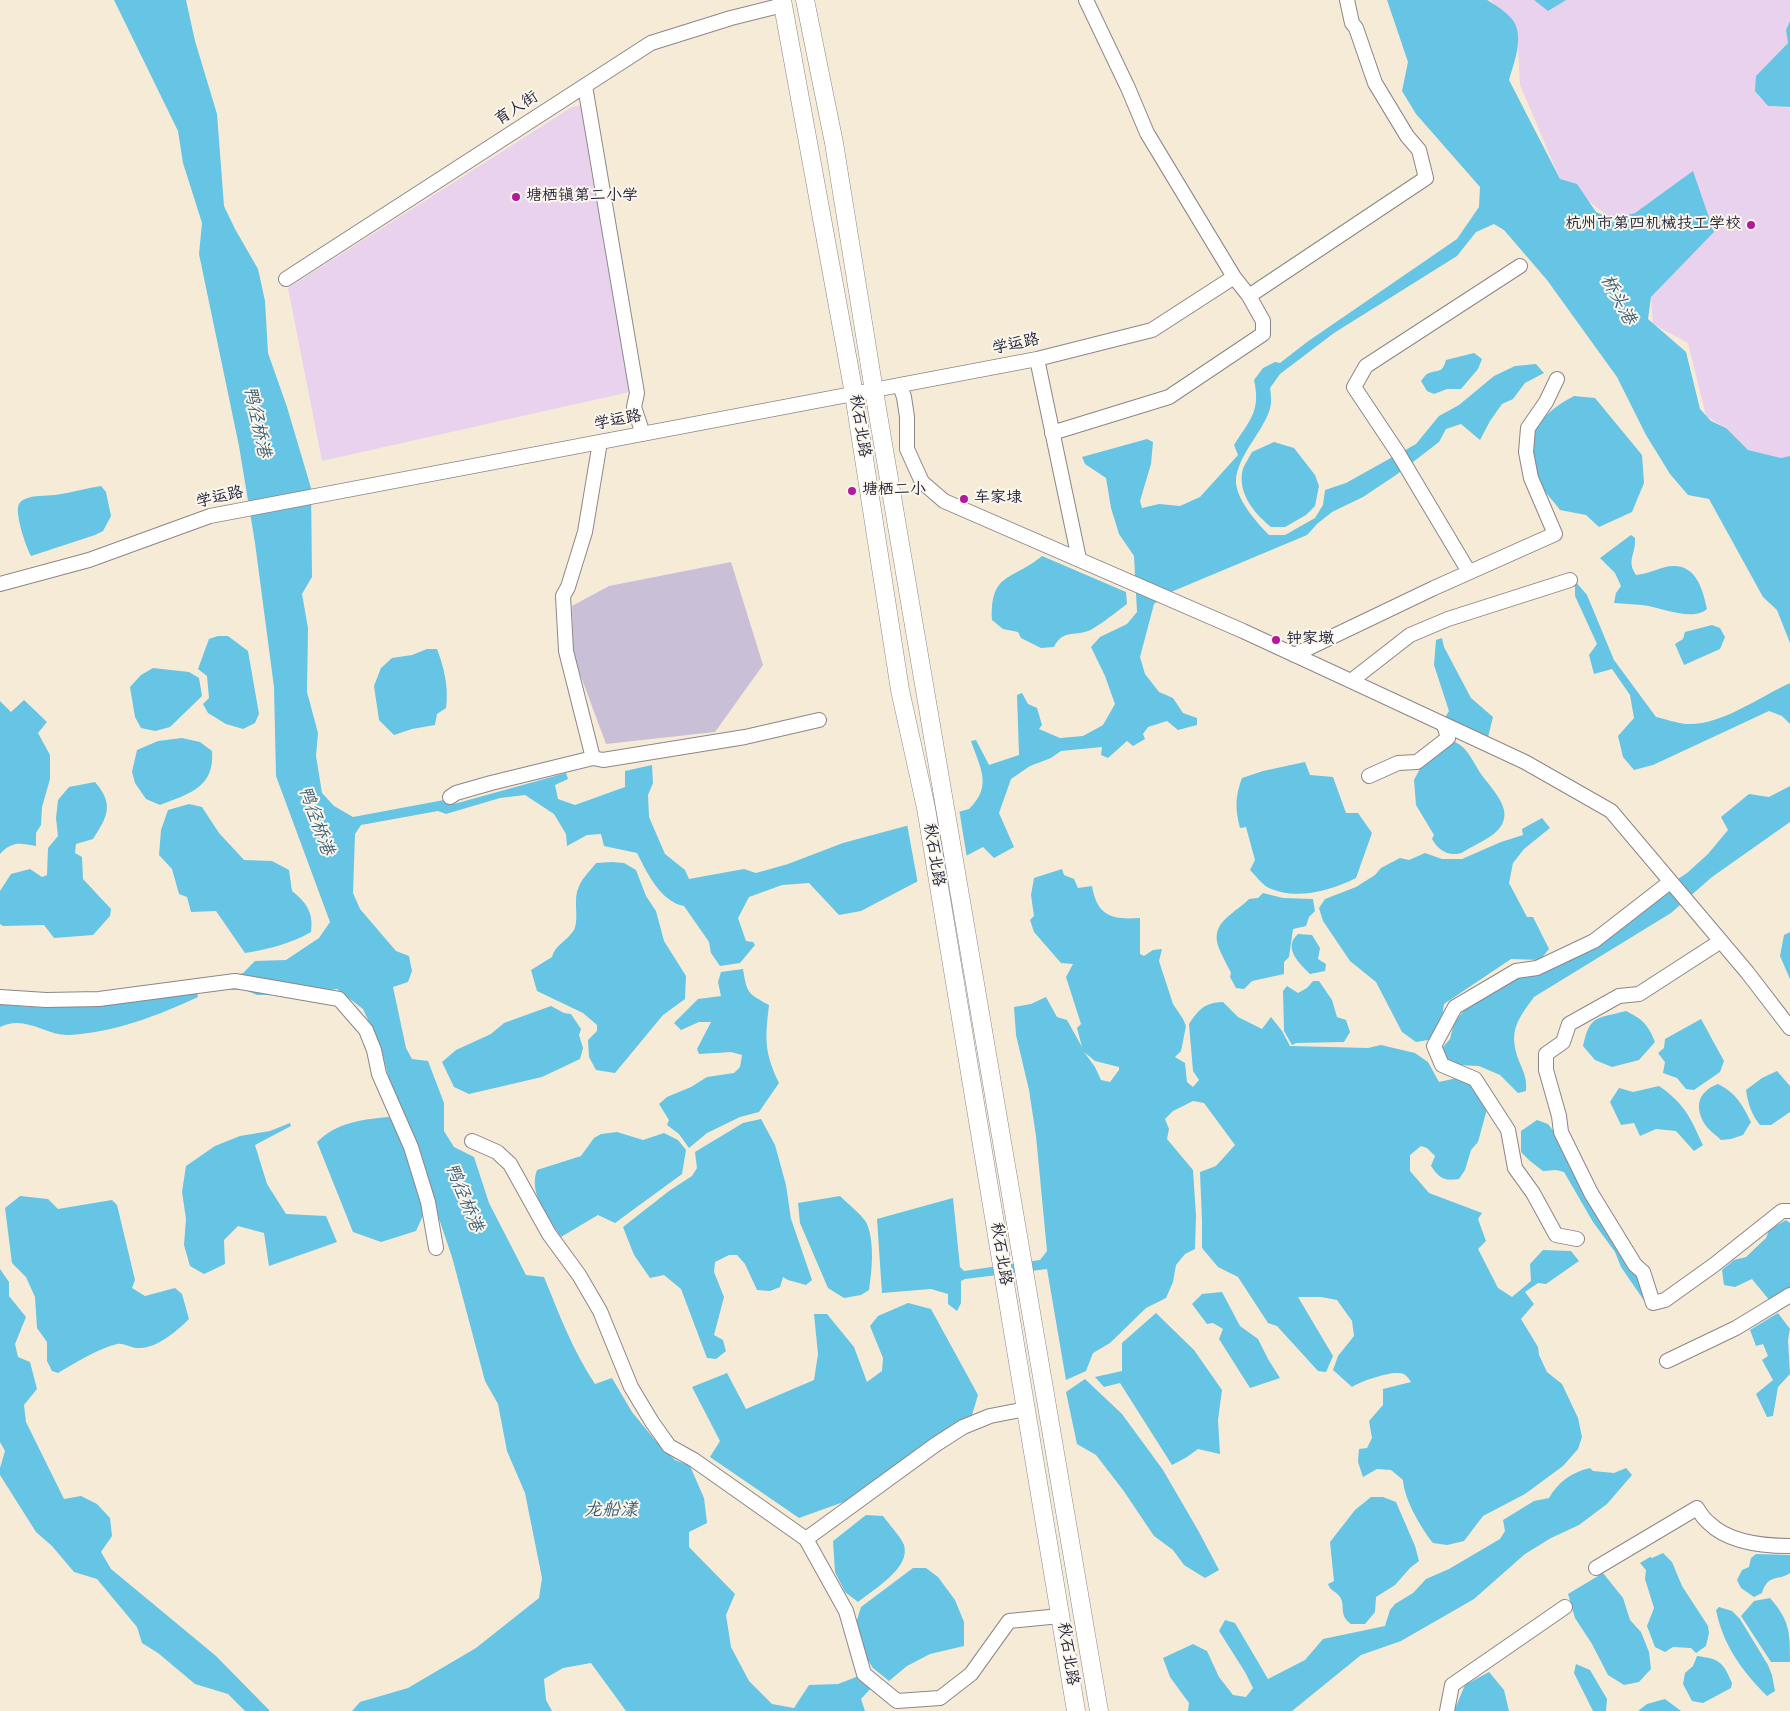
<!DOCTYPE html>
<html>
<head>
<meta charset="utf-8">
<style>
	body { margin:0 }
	canvas { display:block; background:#f6ebd7 }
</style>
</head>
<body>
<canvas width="1790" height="1711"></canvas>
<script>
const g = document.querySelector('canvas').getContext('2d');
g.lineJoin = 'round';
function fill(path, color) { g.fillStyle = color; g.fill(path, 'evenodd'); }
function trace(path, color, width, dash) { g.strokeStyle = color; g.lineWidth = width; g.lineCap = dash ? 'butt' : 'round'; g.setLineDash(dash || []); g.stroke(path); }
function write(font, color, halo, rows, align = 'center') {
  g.font = font + ' "Architects Daughter","LXGW WenKai TC",sans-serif'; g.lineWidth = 4; g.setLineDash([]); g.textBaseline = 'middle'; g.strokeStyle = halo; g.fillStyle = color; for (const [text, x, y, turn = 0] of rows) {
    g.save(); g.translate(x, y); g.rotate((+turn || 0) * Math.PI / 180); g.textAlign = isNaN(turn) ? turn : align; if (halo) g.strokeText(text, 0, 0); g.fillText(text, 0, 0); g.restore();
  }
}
fill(new Path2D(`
	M1490,0H1790V21L1786,30L1788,43L1756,76L1768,106L1790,108V456L1781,458L1748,450L1726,428L1706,416L1688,343L1653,324L1651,297L1714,232L1693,172L1635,213L1612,219L1560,179L1520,85L1518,48L1509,17Z
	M585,104L634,391L322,461L288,288L572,107Z`), '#e8d2ee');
fill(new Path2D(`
	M731,562L763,665L715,732L606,744L573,655L572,606L609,586Z`), '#c9bfd7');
fill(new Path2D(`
	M114,0H186L195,41L217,114L224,206L235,229L258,269L265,301L268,353L287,407L311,488L312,577L302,594L308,628L307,692L318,733L316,756L322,793L334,806L353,817L444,800L454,804L566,773L568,779L555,785L558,799L575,805L625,787V771L652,765L653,783L648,795L649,817L665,854L685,870L689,879L744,869L756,873L788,864L843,843L969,809C993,786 980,768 971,741L976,740L989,765L1019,755L1017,695L1022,693L1028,704L1037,708L1042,725L1039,729L1060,738L1083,736L1103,725L1115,704L1105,676L1091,647L1100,637L1127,624L1137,612L1134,556L1119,534L1111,508L1106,478L1085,464L1082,457L1147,439L1153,442L1151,464L1140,501L1142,508L1159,504L1180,506L1200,497L1238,455L1234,445C1250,420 1261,411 1254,380L1263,368L1275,362L1280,363L1307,342L1457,239L1479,207L1480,187L1416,114L1402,91L1408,62L1387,0H1487C1496,5 1513,16 1516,26C1522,43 1514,63 1509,80L1560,179L1577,184L1596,212L1612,219L1635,213L1693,171L1714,232L1651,297L1648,319L1686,352L1700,409L1711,421L1726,428L1748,450L1781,458L1790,456V643L1777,610L1763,597L1709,499L1688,495L1670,474L1646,435L1617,377L1547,280L1504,230L1494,224L1476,232L1457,256L1334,333L1280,374L1270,388C1273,406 1270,412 1261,428C1252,443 1237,462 1236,480C1235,498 1257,523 1269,535H1285L1315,518L1323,505L1325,490L1346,483L1416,444L1439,416L1459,405L1494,376L1515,366L1536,364L1544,373L1525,383L1513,399L1502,404L1490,421L1480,440L1461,424L1446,429L1439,442L1396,475L1363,497L1332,512L1317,524L1307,535L1171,592L1154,604L1140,657L1145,674L1159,692L1173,698L1183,713L1197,718V725L1178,730L1167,721L1148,727L1143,734L1145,739L1133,746L1127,741L1108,758L1101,755L1102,747L1061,751L1051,758L1030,766L1011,779L999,813L1014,847L994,858L983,847L861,911L839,915L809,883L782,885L749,897L738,918L746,941L753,942L755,945L740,963L720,966L711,953L709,942L684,906C661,902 647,873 637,853L604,846L601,834L587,835L567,846L566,834L554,814L525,795L500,798L446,814L438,811L361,825L355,834L353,893L360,909L396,951L409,956L412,971L408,982L393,987L406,1048L412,1059L428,1061L444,1103V1131L454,1147L474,1157L489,1203L526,1275L544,1277C559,1314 573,1351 595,1384L612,1378L632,1412L654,1439L675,1460L690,1466L704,1498L707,1523L689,1532V1547L735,1594L726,1615L731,1647L749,1681L772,1704L794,1708L809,1685L838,1684L864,1674L873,1686L861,1699L865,1711H626L591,1663L563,1668L544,1679L546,1700L552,1711H352L360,1702L408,1688L476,1648L539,1598L542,1578L525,1493L507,1451L498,1404L485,1381L452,1257L417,1154L391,1087L381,1048L363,1009L337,989L304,994L257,995L245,990H226L224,979L243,973L255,961L286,960L319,938L330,922L276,776L274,687L255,543L239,446L199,254L202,223L183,163L178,131Z
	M1534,0H1566L1548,11Z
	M1790,21V107L1768,106L1755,91L1756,76L1788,43L1786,30Z
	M1474,353L1482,359L1478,369L1461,389H1447L1434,394L1427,391L1421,381C1423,379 1424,376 1427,374C1436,369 1442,375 1446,360Z
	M1574,396L1595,398L1642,455L1644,483L1632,512L1599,527L1586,515L1560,510C1553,500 1541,489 1537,478C1520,439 1539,414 1574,396Z
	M1274,442L1294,448L1315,475L1319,486L1315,506L1306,515L1285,527H1271C1255,514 1239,495 1242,473C1243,466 1249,458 1252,452Z
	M101,486L106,492L111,516L103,531L95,535L31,556C26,547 14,512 19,504C20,502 22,500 25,499C34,495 45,496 55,495C71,493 86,488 101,486Z
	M1631,535L1635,538C1636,555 1626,560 1636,575C1649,574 1662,566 1674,566C1697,566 1703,591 1707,609C1693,622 1660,607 1642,605C1633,604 1624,604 1614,603L1616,593L1621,586L1615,573L1600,558Z
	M1042,556L1126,592L1127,604C1119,610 1095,629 1088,631C1074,636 1062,630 1054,647L1041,648L1021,638L1018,632L1003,629L992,620C990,572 1012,581 1042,556Z
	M1575,581L1587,595L1614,660L1656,717C1665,719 1676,723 1686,724C1721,726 1759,697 1790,683V724L1782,716L1769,711L1653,765L1634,770L1623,757L1618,736L1634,718L1630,695L1612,669L1594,674L1589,655L1597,644L1575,596Z
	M1712,625L1720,628L1725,637L1720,649L1684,665L1675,644L1683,639L1685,632Z
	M218,636H228L248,651L259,714L255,723L243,729L226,724L208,713L203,704L209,698L207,676L198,669L209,639Z
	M1442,638L1444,647L1471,698L1493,717L1487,741L1444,719L1449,711L1434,665L1436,640Z
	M427,649H437C444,667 449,688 446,708L437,714L435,725L412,729L394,735L379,720L374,686L381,668L392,658L412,655Z
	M153,668L189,672L199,678L202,696L170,727L155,731L141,728L135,717L130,687L141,675Z
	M24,700L47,722L38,733L50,755V779L42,807L41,825L36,833V846C20,843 12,841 0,854V701L11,712Z
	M182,738L200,742L212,751C215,788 188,794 160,805L146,799L135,783L132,772L137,750L158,741Z
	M1455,742C1468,748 1473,762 1481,774C1488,784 1501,797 1504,810C1508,831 1484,840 1470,848C1466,850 1461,854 1457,854C1445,855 1437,848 1432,839L1434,835L1416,805L1414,780L1424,761Z
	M1305,762L1310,775L1333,777L1346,813H1358L1372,833L1356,878C1330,891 1295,901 1267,887C1261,883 1255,875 1250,870L1255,860L1246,827L1240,828C1235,808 1235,797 1242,778L1263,771Z
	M95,782C114,804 108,816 93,839L76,844L75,853L82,857L83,879L111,909L110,916L93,935L54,938L44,925L3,926L0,924V891L11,874L30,869L42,877L47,875L48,848L58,836L56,818L58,800L69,787Z
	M1790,786V822L1712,877L1671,913L1534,997C1517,1020 1508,1032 1519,1061C1524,1073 1527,1078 1526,1091L1518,1093L1500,1075L1479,1066L1458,1065L1436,1055L1450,1039L1454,1023L1465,1009L1500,986L1518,976L1536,975L1641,913L1655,894L1687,873L1708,854L1728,830L1721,817L1749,794L1769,797Z
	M189,804L202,807L219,833L244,860L272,861L289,870L292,891C306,902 314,913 311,932C290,944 269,949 245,953L216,911L191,912L187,897L179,894L172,869L159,855L161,830L168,810Z
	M1542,818L1550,828L1524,849L1513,863L1509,883L1527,917H1533L1549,949L1540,960L1511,959L1444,1004L1440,1034L1428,1040L1416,1042L1402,1032L1376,982L1350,961L1323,921L1319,908L1325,899L1356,887L1375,875L1381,868L1400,858L1409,860L1425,853L1442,859H1462L1501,842L1523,835L1522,829Z
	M612,862L624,863L636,870L646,896L656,911L664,941L686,976L685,999L663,1015L615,1073L596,1070L589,1057L588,1040L597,1031V1025L583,1013L537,991L531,970L552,957C555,945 567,941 574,930C579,920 574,903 577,892C581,878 588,874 596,863Z
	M1062,869L1064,875L1074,879L1078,888L1092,886C1097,916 1112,920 1140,918V954L1144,956L1153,950L1162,949L1159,961L1173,1004L1183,1019L1186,1026L1181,1051L1175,1057L1185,1063L1187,1082L1193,1087L1199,1080L1193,1071L1189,1024C1199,1009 1204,1003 1223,1002L1238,1017L1262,1029L1271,1017L1282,1031L1290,1046L1368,1048L1381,1045L1415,1053L1428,1062L1439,1082L1466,1076L1487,1109L1478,1142L1471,1150L1465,1170L1459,1179C1444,1181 1440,1179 1431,1166L1435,1156L1427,1148L1421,1146L1410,1155V1171L1429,1193L1482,1213L1478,1219L1486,1241L1478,1249L1498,1288L1512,1297L1531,1281L1530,1264L1543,1250L1571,1251L1579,1261L1546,1284L1538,1283L1525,1292L1534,1304L1521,1319L1538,1347L1539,1355L1547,1372L1562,1384L1578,1418L1582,1437L1578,1449L1563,1466L1525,1494L1483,1516L1464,1541L1447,1545L1433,1543C1421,1528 1404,1499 1403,1480L1391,1470L1377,1469L1363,1477L1358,1462L1359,1449L1367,1448L1372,1438L1369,1421L1383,1405V1389L1411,1382C1408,1377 1405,1373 1399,1373C1388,1372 1361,1381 1352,1387L1333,1370L1338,1356L1354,1336L1352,1321L1337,1300L1321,1297H1298L1333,1356L1326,1372L1318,1371L1277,1326L1268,1323L1238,1277L1218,1267L1202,1248V1221L1200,1172L1216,1166L1235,1145L1204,1103L1193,1101L1173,1111L1165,1119L1169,1129L1167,1139L1193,1170L1196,1216L1195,1249L1185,1254L1176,1265L1173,1282L1166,1298L1146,1308L1110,1343L1093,1353L1086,1371L1066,1380L1047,1269L965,1279L961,1281V1303L957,1311L948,1304V1294L931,1289L882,1293L877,1219L953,1198L960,1267L964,1271L1040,1260L1047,1251L1036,1136L1029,1090L1016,1035L1014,1007L1031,1004L1046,997L1057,1017L1067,1020L1082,1047L1077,1028L1081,1024L1066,977L1073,964L1061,963L1034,932L1030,920L1034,916L1031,895L1034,878ZM1084,1052L1095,1061L1119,1067V1070L1110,1082L1101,1080L1095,1067Z
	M1263,893L1283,898L1313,899L1315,911L1309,917L1306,926L1293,929L1289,957L1284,962V974L1252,981L1244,989L1236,988L1230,977L1231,973C1220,949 1205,934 1231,914C1238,908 1242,906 1249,899L1258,898Z
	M1790,932V979L1780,956L1784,935Z
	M1298,934L1312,935L1320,948L1318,959L1326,964L1325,971L1310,974C1300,964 1282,948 1298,934Z
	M743,969C747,993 747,993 769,1005C765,1039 764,1052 779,1083L759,1112L740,1117L707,1133L689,1148L679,1134L667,1125L669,1120L659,1104L667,1097L691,1087L707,1077L734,1073L740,1067L742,1055L731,1052L699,1054L697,1049L711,1022H699L681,1030L674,1023L698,999L721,996L718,982L721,972Z
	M1313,981H1319L1332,1000L1337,1017L1346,1020L1350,1032L1344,1042L1296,1043L1292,1045L1284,1031L1283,991L1287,986L1298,993L1307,988Z
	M197,993L198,997C157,1016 115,1032 70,1035C47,1037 26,1014 0,1027V1004C65,1013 132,1002 197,993Z
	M551,1006L564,1013L571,1014L581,1029L579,1035L583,1048L580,1059L542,1077L469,1094L454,1087L442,1062L456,1050L491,1034L504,1023Z
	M1626,1011C1642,1019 1648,1024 1655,1042L1639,1060L1612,1067L1595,1060L1583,1046C1590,1014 1597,1019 1626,1011Z
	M1701,1019L1724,1061L1720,1072L1694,1090L1686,1089L1677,1078L1663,1073L1665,1062L1658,1053L1664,1048L1665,1039Z
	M1777,1071L1790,1086V1112L1771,1125H1760C1751,1114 1748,1103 1746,1090L1762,1078Z
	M1718,1084C1736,1093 1742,1104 1751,1122L1743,1135L1731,1139L1721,1140C1717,1136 1710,1131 1706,1126C1694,1108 1697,1092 1718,1084Z
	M1659,1086C1685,1104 1690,1117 1703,1145L1694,1151L1676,1131L1656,1129L1640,1136L1634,1123L1621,1125L1610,1102L1619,1088L1633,1092Z
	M388,1117L395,1119L426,1209L416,1231L381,1242L353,1232L317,1142C338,1122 360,1120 388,1117Z
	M761,1119L775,1145L786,1185L791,1219L812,1280L806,1285L788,1280L783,1277L780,1287L770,1291L757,1290L745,1264L737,1255H729L715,1262L714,1272L724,1297L714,1335L723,1340L726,1351L716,1359L707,1358L681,1289L664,1275L650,1278L634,1255L623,1227L669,1191L692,1176L697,1168L695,1152L743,1123Z
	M1537,1120L1548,1124L1572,1155L1634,1270L1647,1301L1645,1302L1621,1267L1615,1252L1593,1222L1564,1172L1556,1170L1543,1171L1530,1161L1521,1152V1131Z
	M290,1123L291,1126L255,1145L267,1184L286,1214L326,1216L337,1242L269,1266L264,1233L238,1226L224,1240L225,1264L204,1274L190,1266L184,1245L186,1219L182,1192L186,1166L215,1146L240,1136L270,1131Z
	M617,1132L643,1140L664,1133L678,1140L686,1150L682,1174L615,1223L598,1215L561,1237C548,1218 528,1193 537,1170L581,1156L594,1138L601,1134Z
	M20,1196L48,1199L58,1209L112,1200L117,1205L135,1280L132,1288L145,1296L175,1288L182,1294L189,1319C177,1331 157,1348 140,1348C132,1349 124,1342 117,1344C97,1349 75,1363 58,1373L52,1371L47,1361V1342L37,1328L35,1297L26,1277L12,1263L5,1208Z
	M840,1196C848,1204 860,1213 866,1222C875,1240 872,1271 869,1290L861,1295L844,1298L828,1288L800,1223L798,1203Z
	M1786,1220L1790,1223V1289L1770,1301L1752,1279L1735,1287L1724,1285L1722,1270L1734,1260L1746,1257L1766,1238L1769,1230Z
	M0,1269L9,1282V1296L26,1317L15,1344L18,1357L30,1362L37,1389L24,1405L26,1422L64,1499L81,1496L97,1504L110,1518L112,1536L101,1552L111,1569L216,1656L270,1711H245L228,1694L195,1684L158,1653L142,1643L137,1627L97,1579L74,1572L52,1546L36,1532L0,1475V1468L5,1451L0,1442Z
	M1222,1292L1240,1326L1258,1339L1268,1359L1280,1378L1250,1388L1219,1339L1223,1329L1213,1323L1207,1324L1192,1304L1202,1294Z
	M908,1303L931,1309L978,1395L972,1415L920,1448L849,1500L799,1518L710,1457L720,1441L692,1387L727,1373L746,1409L814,1380L818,1354L814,1314H827L854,1347L867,1382L882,1371L883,1358L870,1326L878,1316Z
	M1156,1313L1194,1350L1222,1390L1218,1420L1220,1454L1198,1449L1187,1457L1172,1465L1120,1383L1104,1387L1095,1377L1122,1371V1343Z
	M1778,1313L1790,1329L1788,1340L1790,1374L1778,1387L1773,1416L1767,1417L1756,1394L1773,1380L1762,1360L1768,1356L1763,1344L1756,1346L1750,1330Z
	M1085,1379L1122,1414L1163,1470L1199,1532L1219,1570L1205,1578L1184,1565L1173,1550L1154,1536L1123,1490L1096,1455L1077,1444L1066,1392Z
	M1590,1468L1593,1471L1614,1473L1626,1468L1632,1475L1607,1504L1579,1525L1551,1538L1525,1554L1474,1599L1401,1641L1361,1655L1292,1711H1188L1189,1703L1170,1677L1163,1658L1193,1644L1207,1651L1219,1677L1233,1695L1246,1697L1253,1688L1245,1672L1219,1631L1225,1620L1235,1623L1268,1679L1305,1660L1323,1639L1385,1626L1390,1610L1395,1604L1413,1593L1426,1579L1449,1569L1500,1539L1505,1531L1503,1520L1534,1501L1549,1498C1558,1482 1572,1472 1590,1468Z
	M1371,1497H1383L1396,1502L1415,1546L1419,1561L1410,1568L1395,1585L1376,1597L1375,1612L1365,1624H1351C1338,1614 1346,1607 1340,1597C1336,1591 1330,1591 1328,1584L1334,1581L1330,1542L1355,1510Z
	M866,1515L883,1516C888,1523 901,1537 904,1545C911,1568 874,1589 858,1602L845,1592L835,1572L833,1541Z
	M1663,1553L1672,1562L1682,1586L1708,1626L1709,1633L1706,1646L1696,1653L1691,1648L1673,1647L1665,1652L1655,1647L1647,1626L1654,1608L1645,1579L1646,1570L1640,1563L1650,1557L1652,1558Z
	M1756,1554L1790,1555V1573C1780,1581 1768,1573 1762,1593L1754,1597L1741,1588L1737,1580L1742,1570L1749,1567L1751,1558Z
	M913,1568H926L938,1577L955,1600L964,1622V1646L930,1654L907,1666L889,1681L873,1668L863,1653L856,1623L861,1607Z
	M1603,1573L1623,1598L1630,1620L1641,1632L1649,1652L1651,1669L1639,1682L1624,1685L1608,1675L1592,1644L1575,1618L1568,1594Z
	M1770,1598C1790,1621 1790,1632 1790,1662H1771L1741,1616L1754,1601Z
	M1719,1607L1732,1611L1740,1619L1768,1665L1772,1675L1775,1691L1767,1696C1742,1671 1723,1645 1716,1610Z
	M1697,1656C1720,1659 1723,1662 1732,1683L1731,1688L1703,1703L1692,1701L1683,1684L1685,1673L1693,1666Z
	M1576,1664L1590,1670L1607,1699L1606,1711H1593L1574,1673Z
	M1489,1672L1504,1690L1509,1711H1454L1465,1685Z
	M1665,1699L1681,1711H1638L1647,1704Z`), '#66c4e4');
fill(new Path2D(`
	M959,809L967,858L918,884L907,824Z`), '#f6ebd7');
const minor = new Path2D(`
	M585,86L637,393L634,407L643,434
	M286,279L651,43L731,18L783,5
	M1249,296L1426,178L1419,150L1407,136L1375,83L1356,28L1352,23L1347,0
	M1037,359L1079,559
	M900,386L904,397L907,417V449L922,482L944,501L1243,631L1351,681L1525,762L1611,811L1747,972L1790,1028
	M1052,433L1169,397L1263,334V321L1249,296L1234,277L1147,133L1128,88L1086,0
	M1469,572L1398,453L1354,387L1366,366L1520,266
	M0,584L89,560L210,516L1037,359L1152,330L1234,277
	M1294,655L1434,588L1555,534L1531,478L1526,452L1528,428L1546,402L1557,379
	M1351,681L1410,635L1448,619L1570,580
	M593,758L566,651L563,596L568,587L585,532L600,442
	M1369,776L1398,763L1417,762L1448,738L1444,725
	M450,797L456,793L491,783L593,758L603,760L745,737L819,720
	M1721,941L1639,994L1619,996L1569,1024L1563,1042L1546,1054V1070L1559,1116L1561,1132L1591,1193L1635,1265L1643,1272L1653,1303L1665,1300L1714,1265L1782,1211H1790
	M0,997L46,1000L99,999L235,981L339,999L366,1030L374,1050L379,1074L411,1147L428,1202L436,1248
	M472,1141L497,1152L510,1164L549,1234L579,1275L600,1311L631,1387L652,1422L669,1446L694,1460L806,1539L846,1611L864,1674L897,1701L940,1698L971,1674L1009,1621L1060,1616
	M1577,1239L1556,1235L1533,1193L1515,1168L1508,1130L1475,1079L1442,1065L1434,1046L1455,1007L1516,971L1537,968L1594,941L1670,882
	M1667,1361L1736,1328L1790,1295
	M806,1539L935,1445L963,1427L990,1416L1026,1409
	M1596,1568L1697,1508C1700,1513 1704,1519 1709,1523C1729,1543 1763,1546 1790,1546
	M1447,1711L1452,1685L1565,1607`);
const major = new Path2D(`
	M782,0L854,394L900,690L926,808L1076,1711
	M805,0L834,143L874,391L1099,1711`);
trace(minor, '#8c8689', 16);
trace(major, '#8c8689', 19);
trace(minor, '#fff', 14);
trace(major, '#fff', 18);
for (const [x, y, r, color] of [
	[516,197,5,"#b5179e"],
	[1751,225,5,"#b5179e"],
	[852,491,5,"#b5179e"],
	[964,499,5,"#b5179e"],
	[1276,640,5,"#b5179e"]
]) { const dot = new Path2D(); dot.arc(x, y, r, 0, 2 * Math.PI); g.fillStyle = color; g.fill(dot); trace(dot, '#fbf7ec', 2); }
write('16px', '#22223b', '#fbf7ec', [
	["育人街",517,109,-33],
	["学运路",1016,345,-12],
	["学运路",618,421,-11],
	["秋石北路",859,426,81],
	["学运路",220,498,-13],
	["秋石北路",933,855,81],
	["秋石北路",1000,1254,81],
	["秋石北路",1067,1654,81]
]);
write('16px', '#22223b', '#fbf7ec', [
	["塘栖镇第二小学",526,197],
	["杭州市第四机械技工学校",1741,225,"right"],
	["塘栖二小",862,491],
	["车家埭",974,499],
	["钟家墩",1286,640]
], 'left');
write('italic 18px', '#3a5b76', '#fbf7ec', [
	["桥头港",1617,300,62],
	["鸭径桥港",256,422,78],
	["鸭径桥港",315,821,70],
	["鸭径桥港",463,1198,68],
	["龙船漾",611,1511]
]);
</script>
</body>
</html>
